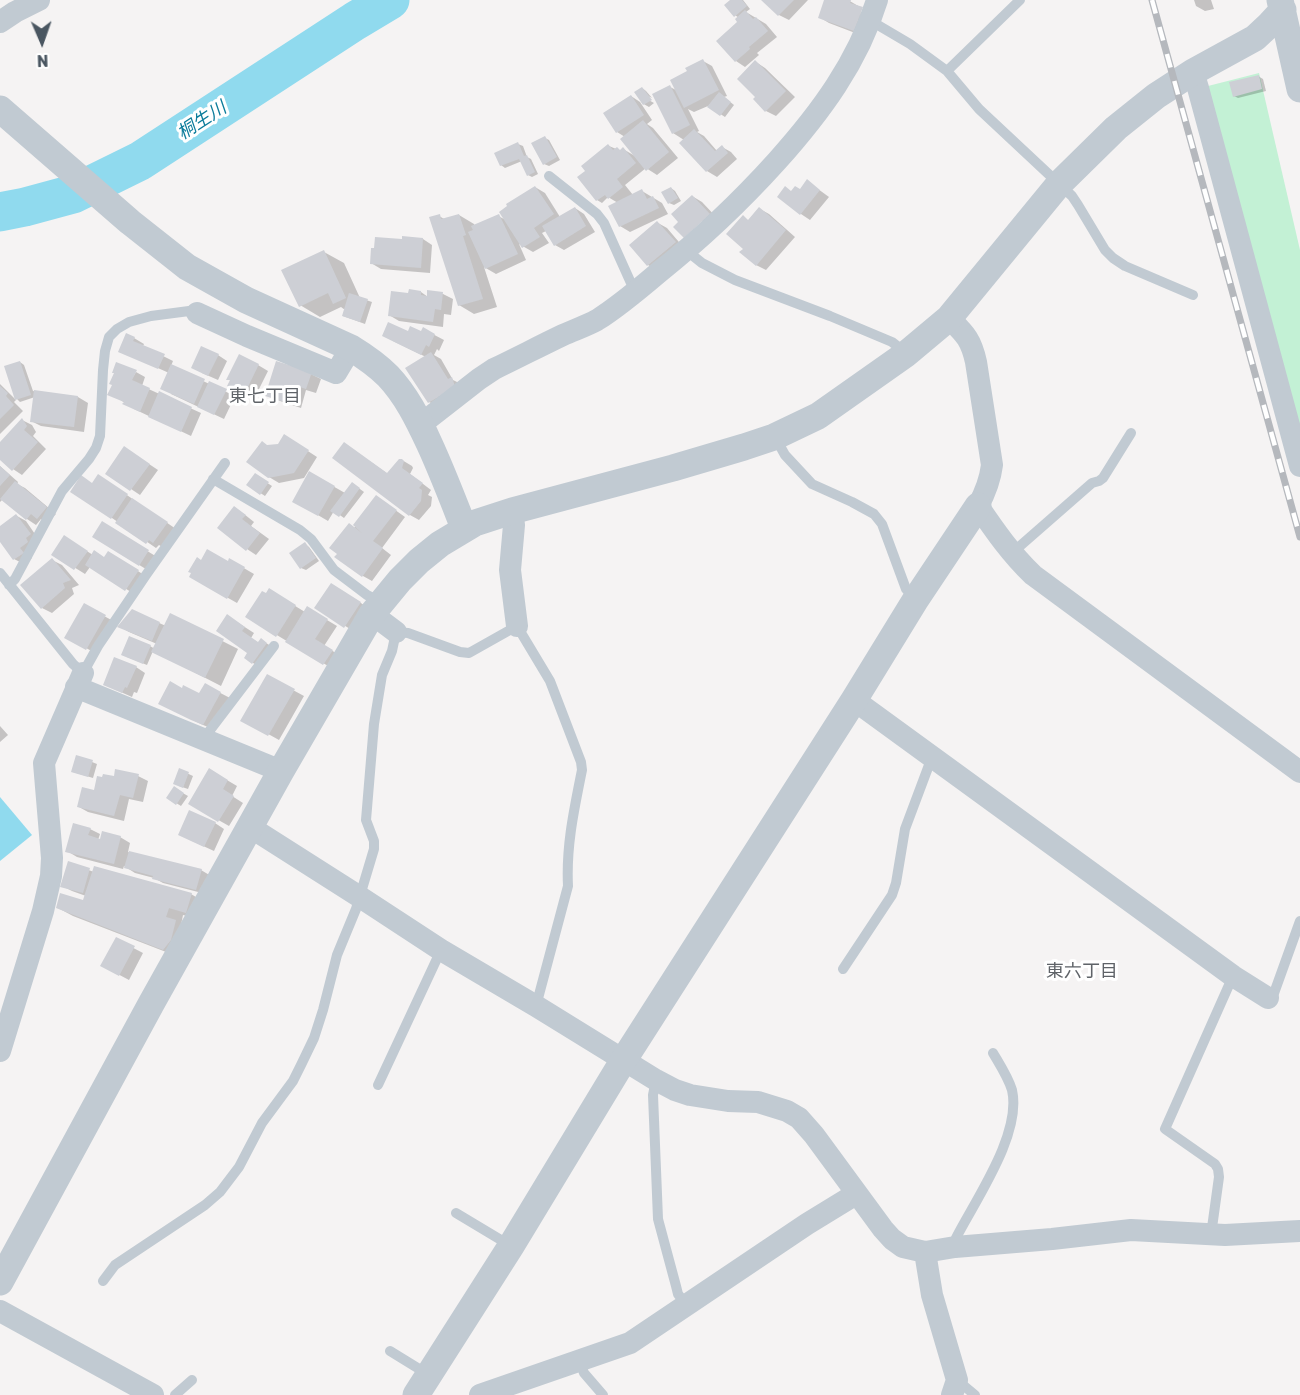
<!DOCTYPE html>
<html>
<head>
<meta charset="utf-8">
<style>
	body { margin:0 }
	#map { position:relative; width:1300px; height:1395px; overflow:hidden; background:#f5f3f3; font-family:Rubik,sans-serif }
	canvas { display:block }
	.north { position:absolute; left:12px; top:12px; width:60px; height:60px; -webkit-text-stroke:4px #fff; paint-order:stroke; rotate:178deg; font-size:16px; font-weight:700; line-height:24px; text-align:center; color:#4a5661 }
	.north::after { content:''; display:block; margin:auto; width:21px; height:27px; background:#4a5661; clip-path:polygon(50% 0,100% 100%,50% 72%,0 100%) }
</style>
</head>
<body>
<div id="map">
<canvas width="1300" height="1395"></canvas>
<div class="north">N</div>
</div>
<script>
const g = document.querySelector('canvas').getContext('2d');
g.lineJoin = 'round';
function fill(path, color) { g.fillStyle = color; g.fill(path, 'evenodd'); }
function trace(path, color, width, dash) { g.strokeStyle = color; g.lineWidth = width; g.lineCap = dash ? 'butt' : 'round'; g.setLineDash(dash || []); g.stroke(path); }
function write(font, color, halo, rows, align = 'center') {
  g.font = font + ' Rubik,"Noto Sans JP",sans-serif'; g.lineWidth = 6; g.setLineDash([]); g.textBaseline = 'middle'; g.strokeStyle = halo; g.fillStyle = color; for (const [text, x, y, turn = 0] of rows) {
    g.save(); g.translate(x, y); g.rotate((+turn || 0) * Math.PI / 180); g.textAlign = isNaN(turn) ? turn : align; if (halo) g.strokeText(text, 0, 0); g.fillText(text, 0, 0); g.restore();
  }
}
fill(new Path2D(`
	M1259,73L1300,250V432L1208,86Z`), '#c3f1d5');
fill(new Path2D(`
	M0,797L32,835L0,861Z`), '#90daee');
fill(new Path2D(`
	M732,0H743L750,9L746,12L766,24L777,37L757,53L759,55L745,67L736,61L739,22V18L735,15Z
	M763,0H808L789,20L779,15Z
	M826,0H848L860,7L863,36L829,23L819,17Z
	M1194,0H1211L1214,9L1205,11L1196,6Z
	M703,61L712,66L727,96L724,97L734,105L725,117L708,106L694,112L688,109L699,131L697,132L704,136L717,151L722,147L731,152L737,159L717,177L707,171L681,143L684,140L673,133L670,87L676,90L689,72Z
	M756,62L765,68L795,97L776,116L766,111L755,99L757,97Z
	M1258,76L1263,79L1266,91L1238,98L1234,96Z
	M642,88L646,91L652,98L646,95L645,98L654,103L649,107L640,102L644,104L636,92Z
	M631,96L640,102L652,120L647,124L653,128L678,158L657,175L646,168L625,185L633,195L642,191L662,203L668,214L630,232L620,226L610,206L618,203L608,197L602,203L597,200L579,177L587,171L609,146L621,151L623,149L635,156L625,137L617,132Z
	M545,138L549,140L560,160L549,166L544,164Z
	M518,144L523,146L527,157L531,159L538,174L532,177L528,175L522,161L505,168L501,165Z
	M807,181L829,197L810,220L801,214L779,197L800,190Z
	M535,187L545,193L560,217L575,208L584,214L595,232L564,250L555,245L546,231L542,233L549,243L533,252L519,244L526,260L496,274L484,267L497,307L474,314L459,305L439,216L446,220L459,215L474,224L475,226L498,216L506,220Z
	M671,188L675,191L681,201L674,205L669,203Z
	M692,196L702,202L719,220L680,222Z
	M760,209L769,214L795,237L766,270L756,265L745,249L743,217L749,221Z
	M658,223L667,228L684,248L658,271L648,265L631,245Z
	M423,239L432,245L430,273L381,269L371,263L403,241Z
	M324,252L344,263L360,298L372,302L365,324L343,316L345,310L341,307L320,317L300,305Z
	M421,292L428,297L429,292L443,294L453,299L451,315L444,314L443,327L399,321L389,315L410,295Z
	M423,329L444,340L439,351L437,349L434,355L441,359L453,380L461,384L439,407L429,402L426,357L393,341L408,333H421Z
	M134,338L144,344L143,346L173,361L171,366L235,396L224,419L171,394L169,373L120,351Z
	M218,355L227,361L218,380L202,373Z
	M20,362L24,365L33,391L78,397L88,403L84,432L41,426L31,421L35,397L20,402L17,399Z
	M258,365L268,371L254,399L238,391L231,381L228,379Z
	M136,372L145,377L142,386L201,413L191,436L134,409L119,399Z
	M311,374L321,379L316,393L306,390L301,408L277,400L267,395Z
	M0,384L16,400L14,402L23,411L0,434Z
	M22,420L32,425L36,432L33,436L46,449L22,475L13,469L0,458V445Z
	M294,442L317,457L304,478L279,483L269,477L268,447Z
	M345,444L388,474L402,460L412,466L413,468L410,474L431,490L428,495L432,497L431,506L419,520L410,515Z
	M134,454L158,470L140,495L107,473Z
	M0,466L18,482L17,484L25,488L56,514L47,523L41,519L36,525L27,519L3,499L0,502Z
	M310,473L345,493L356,486L364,492L344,518L334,511L328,521L294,501Z
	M255,475L272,486L265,496L248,485Z
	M108,482L176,529L164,548L159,545L156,548L112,518L93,484Z
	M377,497L405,517L382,548L391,555L372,581L363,576L354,528Z
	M244,514L254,522L251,526L269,539L256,555L247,549L219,528Z
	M17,516L26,521L39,540L29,553L32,558L24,564L14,559L0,539V527Z
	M102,523L157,557L149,571L94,537Z
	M74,543L93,555L105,559L118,558L147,577L136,595L90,567L85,574L53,554Z
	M305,544L309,547L319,561L306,570L301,568Z
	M52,560L62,565L79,585L72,588L74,594L52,613L42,608Z
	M230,560L254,574L237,603L191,577L202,562L228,563Z
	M269,590L305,612L307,608L337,626L324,646L341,656L333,669L247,617Z
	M341,590L370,609L355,632L316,608Z
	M84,605L115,622L97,654L66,637Z
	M132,611L166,626L171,615L238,649L221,686L153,651L147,665L127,657L150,646L155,649L157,644L129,632L120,627Z
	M237,622L254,633L251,638L259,643L261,640L271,646L262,668L253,663Z
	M136,667L145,673L137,693L134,692L132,697L105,685Z
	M267,676L304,696L279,740L243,720Z
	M205,685L230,698L213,729L203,725L170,709L183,689L200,695Z
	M0,726L8,735L0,742Z
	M92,762L97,764L93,778L73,772Z
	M180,770L193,776L188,789L179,786Z
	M210,770L237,786L232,796L243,803L229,826L190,804Z
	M138,776L148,781L143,802L129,799L124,821L88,812L79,807L95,791L115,778Z
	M174,788L188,796L181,806L168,798Z
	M215,823L224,829L214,851L190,840Z
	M90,829L100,834L98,840L120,837L130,843L128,852L201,870L211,876L206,894L163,883L154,878L135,873L124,866L123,869L77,857L67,851Z
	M69,863L94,872L191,894L206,903L200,920L183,915L181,925L179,957L73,916L58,908L84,902L86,896L72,891L62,886Z
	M116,939L143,953L129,980L112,971Z`), '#0003');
trace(new Path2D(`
	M0,212L25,207L73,194L140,161L355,21L390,0`), '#90daee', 39);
fill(new Path2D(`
	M730,0H742L747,6L734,17L724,5Z
	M761,0H794L778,16Z
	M824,0H851L850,3L863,7L854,31L818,18Z
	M745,10L753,19L756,17L768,31L749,47L750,49L735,62L716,41L737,22L735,19Z
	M703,59L719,90L684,108L670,80L687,71L685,68Z
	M755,60L786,91L765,112L753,99L755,97L737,79Z
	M1259,75L1262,89L1233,97L1229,82Z
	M670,85L690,125L672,134L652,94Z
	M642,87L652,100L643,105L634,92Z
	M719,92L731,102L720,116L707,107Z
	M631,95L644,115L616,133L603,113Z
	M643,120L669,152L646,171L620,139Z
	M694,129L715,151L722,145L728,153L706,172L679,143Z
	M545,136L557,157L543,165L531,143Z
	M518,142L524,156L527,155L535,172L527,176L519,159L500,166L494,153Z
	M608,144L613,150L617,147L620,150L623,147L636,163L617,179L623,187L608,199L605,195L596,201L577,177L585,171L581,166Z
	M807,179L820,190L800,215L777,197L785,186L791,191L795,186L800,189Z
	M535,186L554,214L534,228L540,237L522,248L499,212L507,206L506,204Z
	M671,187L678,198L668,204L661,192Z
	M642,189L647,199L653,196L659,208L619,227L608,206Z
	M692,195L710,214L684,238L673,227L678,222L671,214Z
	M575,207L586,226L554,246L542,226Z
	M759,207L786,230L756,266L739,252L743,249L726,234L743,215L748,220Z
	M440,214L441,219L459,214L466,235L463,236L483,299L458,306L429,217Z
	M499,214L518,254L485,269L468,232L473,230L471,226Z
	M657,221L676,242L647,266L629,245Z
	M402,236L423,238L421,268L370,264L371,248H374L375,237L402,239Z
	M324,250L346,298L333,304L328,293L299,307L281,270Z
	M409,289L421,291V295L427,296V290L443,292L441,310L435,309L433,322L388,316L391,291L408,293Z
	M349,293L368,299L360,322L342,316Z
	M388,322L408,331L410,326L421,331L423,327L435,334L429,347L426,345L421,355L382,336Z
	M126,333L135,337L133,341L165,354L158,369L118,352Z
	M201,346L219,354L208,376L191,368Z
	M431,352L448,379L452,377L455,387L428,403L405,368Z
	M239,354L259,364L244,395L227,386L230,380H226Z
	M20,361L31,395L15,400L4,366Z
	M276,361L312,372L306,389L297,386L291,404L265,396Z
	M116,362L137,370L132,380L150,388L140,412L122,404L124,402L107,395L112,385L109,384L114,373H112Z
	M171,364L205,379L194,404L160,389Z
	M209,381L227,389L214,415L197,407Z
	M0,386L8,393L6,396L14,405L0,419Z
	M34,390L78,396L74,427L30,422Z
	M159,391L192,407L181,432L148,417Z
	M22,418L27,426L24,430L38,442L12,471L0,460V442Z
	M284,434L309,450L294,473L268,478L246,462L262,441L267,445L278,444Z
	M344,442L387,473L399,459H402L404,461L402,468L423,483L419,488L422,490L421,501L409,516L332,458Z
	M124,446L150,464L130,491L105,474Z
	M0,466L10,475L0,486Z
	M309,471L335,486L318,516L292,502Z
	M255,473L269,482L260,495L246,485Z
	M98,474L128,494L111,519L70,492L81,475L92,483Z
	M15,481L47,507L37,519L31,514L26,520L0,499Z
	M352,482L360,488L339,517L330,511Z
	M376,495L397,510L373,541L383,548L362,577L334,557L337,554L329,548L349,523L363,534L353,525Z
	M132,498L168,522L153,543L149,540L146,544L115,523Z
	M234,506L246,515L242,519L260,533L246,551L217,528Z
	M16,514L31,534L26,538L28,542L20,548L24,553L13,560L0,542V526Z
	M102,521L149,550L139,566L92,537Z
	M64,535L88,551L74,570L51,555Z
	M305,542L316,558L300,569L289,553Z
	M207,549L228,561L229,558L245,567L227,599L189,577L191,573L188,572L197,557L201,560Z
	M94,550L104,557L108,551L139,570L125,591L85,565Z
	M52,558L71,580L63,583L65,588L41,609L20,585Z
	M331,583L361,602L344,628L314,608Z
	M269,588L296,605L276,637L245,617L262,591L266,593Z
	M84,603L106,615L86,650L64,638Z
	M307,606L328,619L315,639L333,650L323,665L285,642Z
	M132,609L160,622L152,641L117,627Z
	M170,613L224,639L205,678L151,652Z
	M227,614L245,627L242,631L258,642L261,638L267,643L252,664L244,658L247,653L216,631Z
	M129,636L151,645L143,664L121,655Z
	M114,657L137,666L127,688L125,687L122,693L103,685Z
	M267,674L295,689L268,736L240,721Z
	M170,681L182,688L183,685L199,693L205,683L221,692L203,725L191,720L158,704Z
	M76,755L93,760L88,777L71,772Z
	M179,768L189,772L183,788L173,784Z
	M209,768L228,780L223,789L234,796L218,822L188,804Z
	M115,769L139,774L133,798L120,795L114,816L77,807L82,787L94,790L97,776L102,777L103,774L114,776Z
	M174,786L184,793L176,805L166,798Z
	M189,810L216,822L204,847L178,835Z
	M73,823L91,828L88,835L100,839L102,831L121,836L114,864L65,852Z
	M129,851L202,869L196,890L152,879L153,876L124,868Z
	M68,861L90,868L83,893L60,887Z
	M94,866L192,893L186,913L169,908L166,917L176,920L171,940L163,950L56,908L60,893L83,900Z
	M116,937L135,946L119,976L100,966Z`), '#cdcfd5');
trace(new Path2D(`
	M871,21L910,44L947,71L979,109L1072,196L1078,205L1105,250L1113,258L1125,266L1193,295
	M947,71L1020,0
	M549,176L597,214L604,223L635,292
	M687,251L702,263L735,280L830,316L892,342L906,353
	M775,437L785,455L812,484L852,502L874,514L882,524L906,589L915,598
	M213,479L300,530L311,539L334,570L367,595L381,602
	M1012,553L1092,483L1099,481L1103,478L1131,433
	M0,573L73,664L83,673L98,646L146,575L225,463
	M9,585L15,579L62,491L89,459L96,448L100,436L103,370L105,351L109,337L117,329L129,322L151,316L189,311L197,313
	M204,738L274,646
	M843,969L892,895L896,883L905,829L932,757
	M1268,998L1273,996L1300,921
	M656,1080L653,1095L658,1219L676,1286L678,1294L686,1305
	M378,1085L441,950
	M456,1213L511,1246
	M1211,1235L1219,1177L1218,1169L1215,1164L1165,1129L1233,976
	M955,1247L956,1238C976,1199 1022,1134 1012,1090C1008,1077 1000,1065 993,1053
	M103,1281L115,1265L205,1205L220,1192L239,1167L262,1123L293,1081L301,1065L314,1038L323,1010L337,955L356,909L374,849V841L366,820L374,724L382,675L392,651L396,632L408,633L460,652L469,653L517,626L550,681L581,762L582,770C574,810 566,846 568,886L536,1006
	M390,1351L429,1375
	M579,1360L584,1373L603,1395
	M957,1380L975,1395
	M175,1395L192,1380`), '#c1cad2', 10);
trace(new Path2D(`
	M0,22L15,12L39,0
	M1193,72L1198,88L1300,466
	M197,313L247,336L336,373L351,348
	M949,318C965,334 971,339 976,362L992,465C990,481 985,493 978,506C995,531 1011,554 1033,575L1300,772
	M420,425L479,379L494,369C517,358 540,346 563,335C574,330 586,326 597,320C618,307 638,290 658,273C701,239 740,202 777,161C820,113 858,62 877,0
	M512,511L514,525L510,570L517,626
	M372,614L396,632
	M76,687L281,771
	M854,700L1233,976L1268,998
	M250,827L360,897L441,950L536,1006L656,1080L675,1090L690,1095L728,1101L758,1102L787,1111L799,1118L814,1135L883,1229L892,1239L903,1247L925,1252L955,1247L1052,1239L1131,1230L1225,1235L1300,1231
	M0,1051L43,911L51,876L52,858L44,763L83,673
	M925,1252L932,1295L957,1380L952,1395
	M0,1311L153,1395
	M480,1395L630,1343L807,1224L856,1194`), '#c1cad2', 22);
trace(new Path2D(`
	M1280,0L1300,89
	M0,109L130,222L187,267L246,300L351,348C364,356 377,365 388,376C406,395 418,419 429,443C442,471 453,500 464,528
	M0,1282L151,1004L281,771L372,614L400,580L419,561L440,544L475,523L512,511L673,468L744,447L774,437L818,416L906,354L949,318L1059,184L1116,128L1156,96L1193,72L1255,38L1270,24L1283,10
	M416,1395L511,1246L623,1061L854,700L916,599L978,506`), '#c1cad2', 27);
const rail = new Path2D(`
	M1152,0L1300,537`);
trace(rail, '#b5b8bd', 7);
trace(rail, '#fff', 4.5, [14]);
write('italic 18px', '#0c7c9b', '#fff', [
	["桐生川",202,121,-33]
]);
write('18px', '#5f6368', '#fff', [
	["東七丁目",265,397],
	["東六丁目",1082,972]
]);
</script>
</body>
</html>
